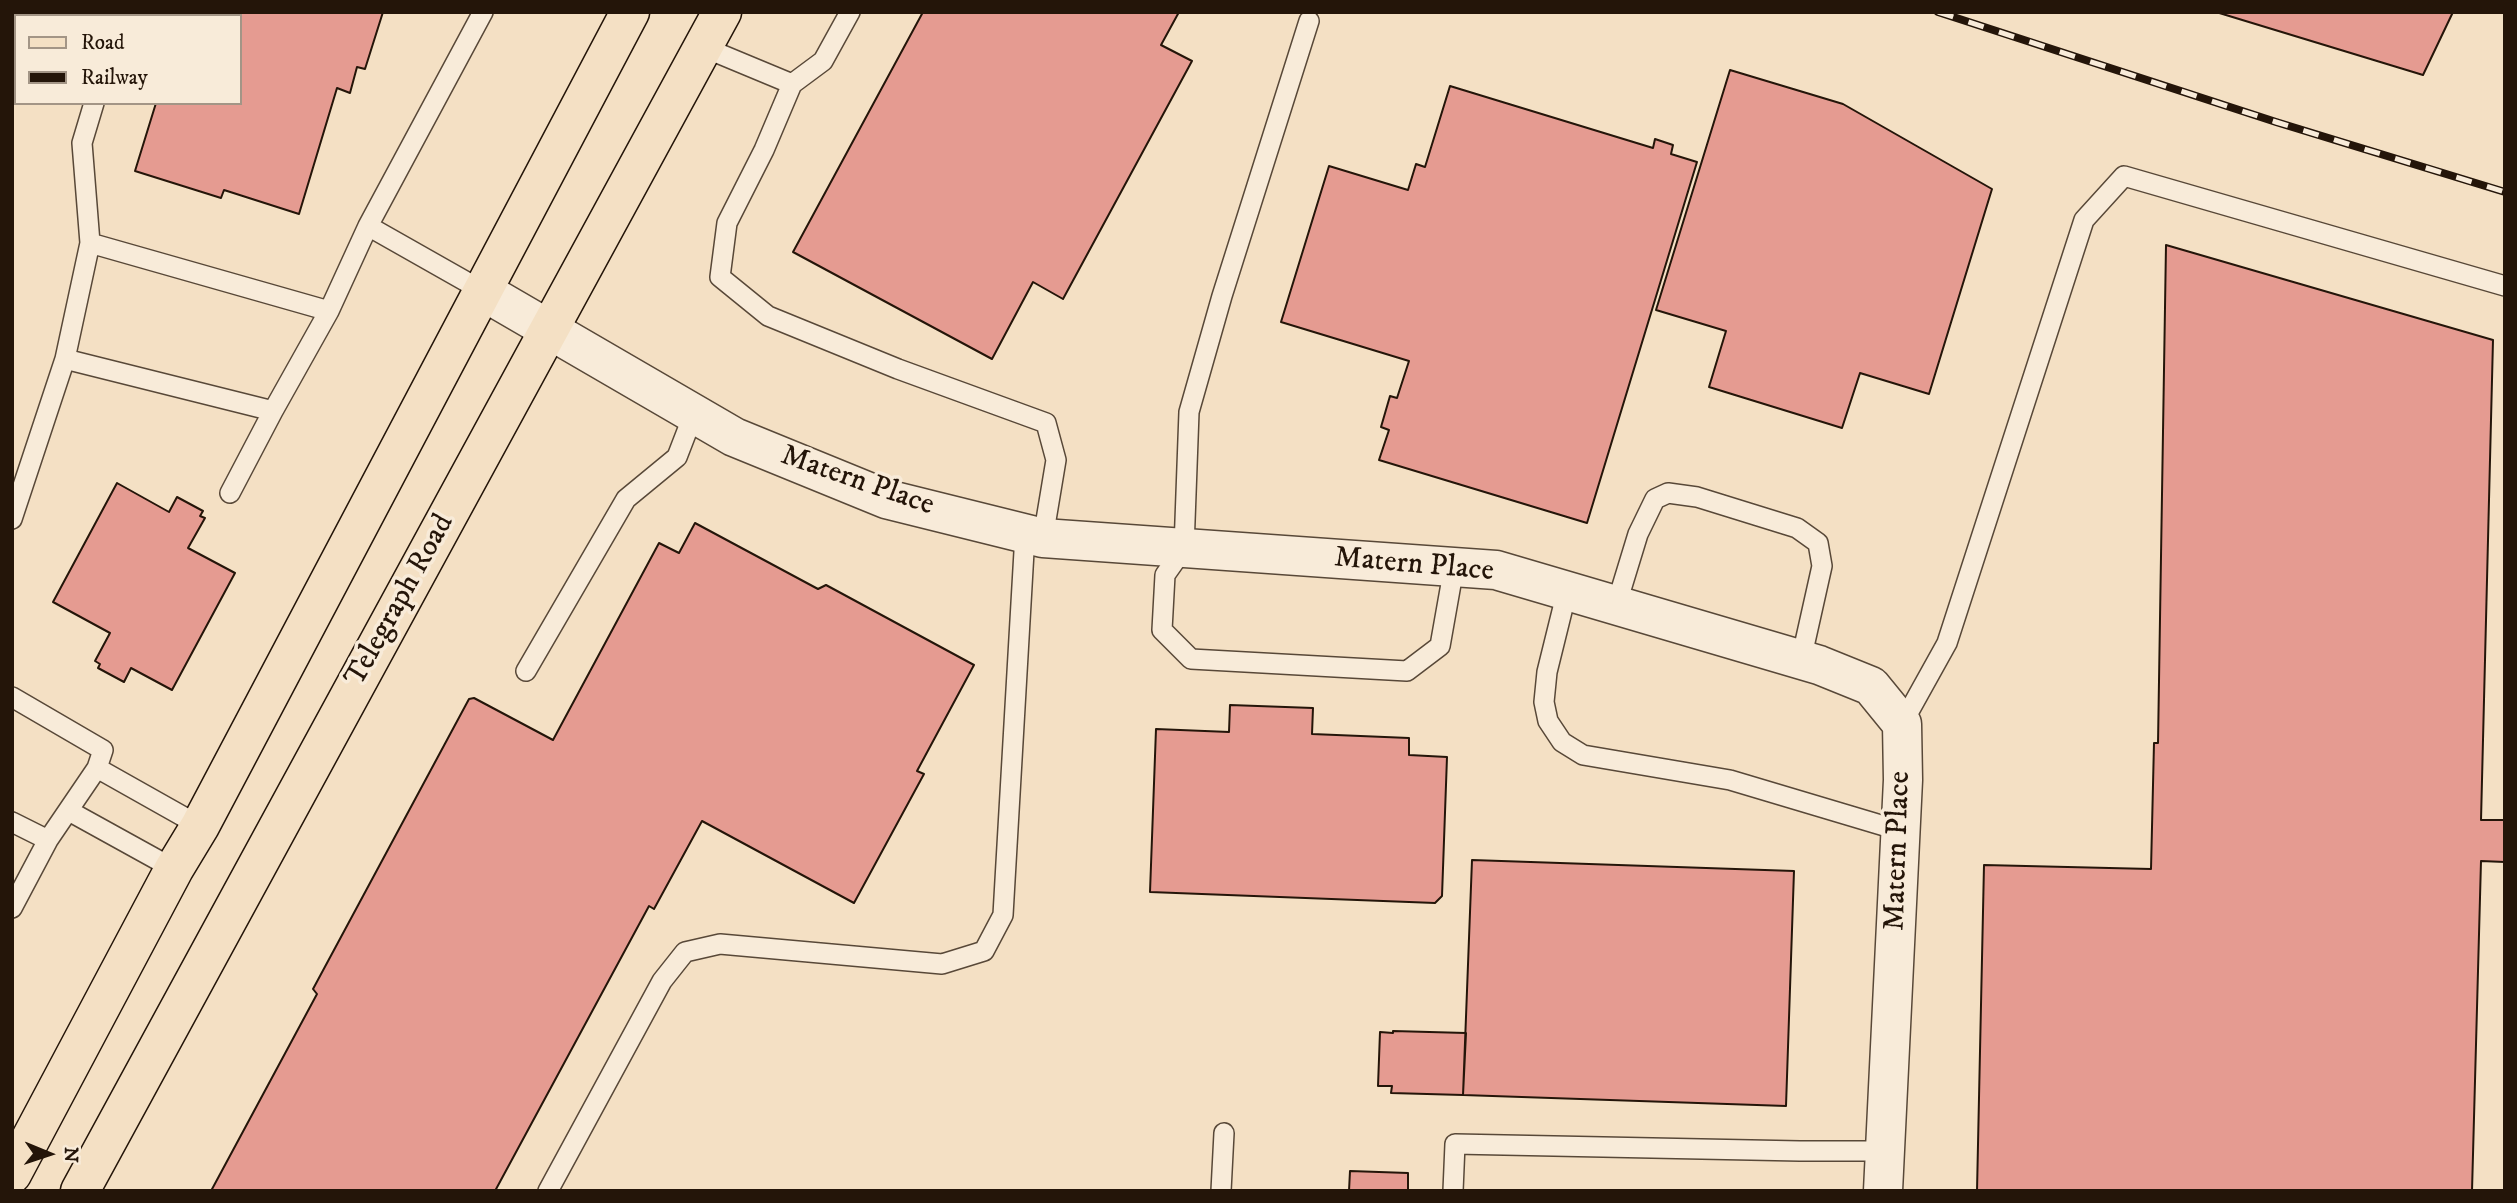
<!DOCTYPE html>
<html>
<head>
<meta charset="utf-8">
<style>
	body { margin:0 }
	#map { position:relative; width:2517px; height:1203px; overflow:hidden; background:#f4e0c4; font-family:"IM FELL DW Pica",serif }
	canvas { display:block }
	.frame { position:absolute; inset:0; border:14px solid #241509; pointer-events:none }
	.legend { position:absolute; left:14px; top:14px; width:228px; height:91px; box-sizing:border-box; background:#f8ebd9; border:2px solid #a39586; margin:0; padding:9px 12px; list-style:none; font-size:21px; color:#241509 }
	.legend li { display:flex; align-items:center; gap:14px; height:35px }
	.legend b { width:35px; border:2px solid #a39586 }
	.north { position:absolute; left:14px; top:1119px; width:70px; height:70px; -webkit-text-stroke:5px #f8ebd9; paint-order:stroke; rotate:92deg; font-size:19px; font-weight:700; line-height:28px; text-align:center; color:#241509 }
	.north::after { content:''; display:block; margin:auto; width:24px; height:32px; background:#241509; clip-path:polygon(50% 0,100% 100%,50% 72%,0 100%) }
</style>
</head>
<body>
<div id="map">
<canvas width="2517" height="1203"></canvas>
<div class="frame"></div>
<ul class="legend">
<li><b style="height:9px;background:#f4e0c4"></b>Road</li>
<li><b style="height:9px;background:#241509"></b>Railway</li>
</ul>
<div class="north">N</div>
</div>
<script>
const g = document.querySelector('canvas').getContext('2d');
g.lineJoin = 'round';
function fill(path, color) { g.fillStyle = color; g.fill(path, 'evenodd'); }
function trace(path, color, width, dash) { g.strokeStyle = color; g.lineWidth = width; g.lineCap = dash ? 'butt' : 'round'; g.setLineDash(dash || []); g.stroke(path); }
function write(font, color, halo, rows, align = 'center') {
  g.font = font + ' "IM FELL DW Pica",serif'; g.lineWidth = 7; g.setLineDash([]); g.textBaseline = 'middle'; g.strokeStyle = halo; g.fillStyle = color; for (const [text, x, y, turn = 0] of rows) {
    g.save(); g.translate(x, y); g.rotate((+turn || 0) * Math.PI / 180); g.textAlign = isNaN(turn) ? turn : align; if (halo) g.strokeText(text, 0, 0); g.fillText(text, 0, 0); g.restore();
  }
}
const building = new Path2D(`
	M184,12H383L365,69L357,67L350,93L337,88L299,214L224,190L221,198L135,171L156,103H240V16H183Z
	M923,12H1179L1161,45L1192,61L1063,299L1033,282L992,359L793,252Z
	M2216,12H2453L2423,75Z
	M1730,70L1843,104L1992,189L1929,394L1860,373L1842,428L1709,387L1726,331L1656,310Z
	M1450,86L1653,148L1655,139L1673,145L1671,154L1697,162L1587,523L1379,460L1389,430L1381,427L1390,396L1397,398L1409,361L1281,322L1329,166L1408,190L1416,164L1425,167Z
	M2166,245L2493,340L2481,820H2505V862L2481,861L2472,1191H1977L1984,865L2151,869L2154,743H2158Z
	M117,483L169,512L177,497L203,511L200,516L205,518L188,548L235,573L172,690L131,668L124,682L98,668L100,664L95,661L110,633L53,602Z
	M695,523L818,589L826,585L974,665L917,771L924,774L854,903L702,821L654,909L649,906L495,1191H211L317,994L313,989L469,699L474,698L553,740L659,543L679,553Z
	M1230,705L1313,708L1312,734L1409,738V755L1447,757L1442,896L1435,903L1150,892L1156,729L1229,732Z
	M1472,860L1794,871L1786,1106L1463,1095Z
	M1393,1031L1466,1033L1463,1095L1391,1093L1392,1086H1378L1380,1032L1393,1033Z
	M1350,1171L1408,1173V1191H1349Z`);
fill(building, '#e59b91');
trace(building, '#241509', 2);
const service = new Path2D(`
	M70,12L81,16
	M122,16L123,12
	M1309,21L1222,296L1189,412L1184,548L1165,575L1162,630L1191,659L1407,671L1440,646L1454,567
	M703,47L792,84L823,61L850,12
	M792,84L764,150L727,223L720,277L768,316L898,369L1046,423L1056,460L1043,538
	M368,226L481,290
	M90,243L329,311
	M65,359L90,243L82,143L94,103
	M230,493L273,411
	M12,519L65,359L273,411L329,311L368,226L483,12
	M1567,591L1547,672L1544,702L1548,721L1562,742L1583,755L1730,780L1901,831
	M1616,606L1638,534L1655,499L1668,493L1697,497L1797,528L1818,543L1822,566L1801,660
	M526,671L626,499L677,457L694,413
	M12,697L103,750L97,768L48,840L12,908
	M1902,724L1947,643L2084,220L2124,176L2505,286
	M97,768L200,826
	M69,811L174,869
	M12,822L48,840
	M548,1191L662,981L685,952L720,944L942,964L984,951L1003,915L1025,534
	M1221,1191L1224,1133
	M1453,1191L1455,1144L1800,1151H1885`);
const minor = new Path2D(`
	M481,290L734,437L886,499L1043,538L1496,570L1819,665L1871,686L1902,724L1903,780L1883,1191`);
const primary = new Path2D(`
	M12,1174L174,869L200,826L630,12
	M80,1191L722,12`);
trace(service, '#584838', 22);
trace(minor, '#584838', 41);
trace(primary, '#241509', 41);
trace(service, '#f8ebd9', 19);
trace(minor, '#f8ebd9', 38);
trace(primary, '#f4e0c4', 38);
const rail = new Path2D(`
	M1938,12L2276,122L2505,192`);
trace(rail, '#241509', 8);
trace(rail, '#f8ebd9', 5, [16]);
write('30px', '#241509', '#f8ebd9', [
	["Matern Place",857,482,19],
	["Matern Place",1414,566,5],
	["Telegraph Road",401,601,-61],
	["Matern Place",1899,851,-88]
]);
</script>
</body>
</html>
